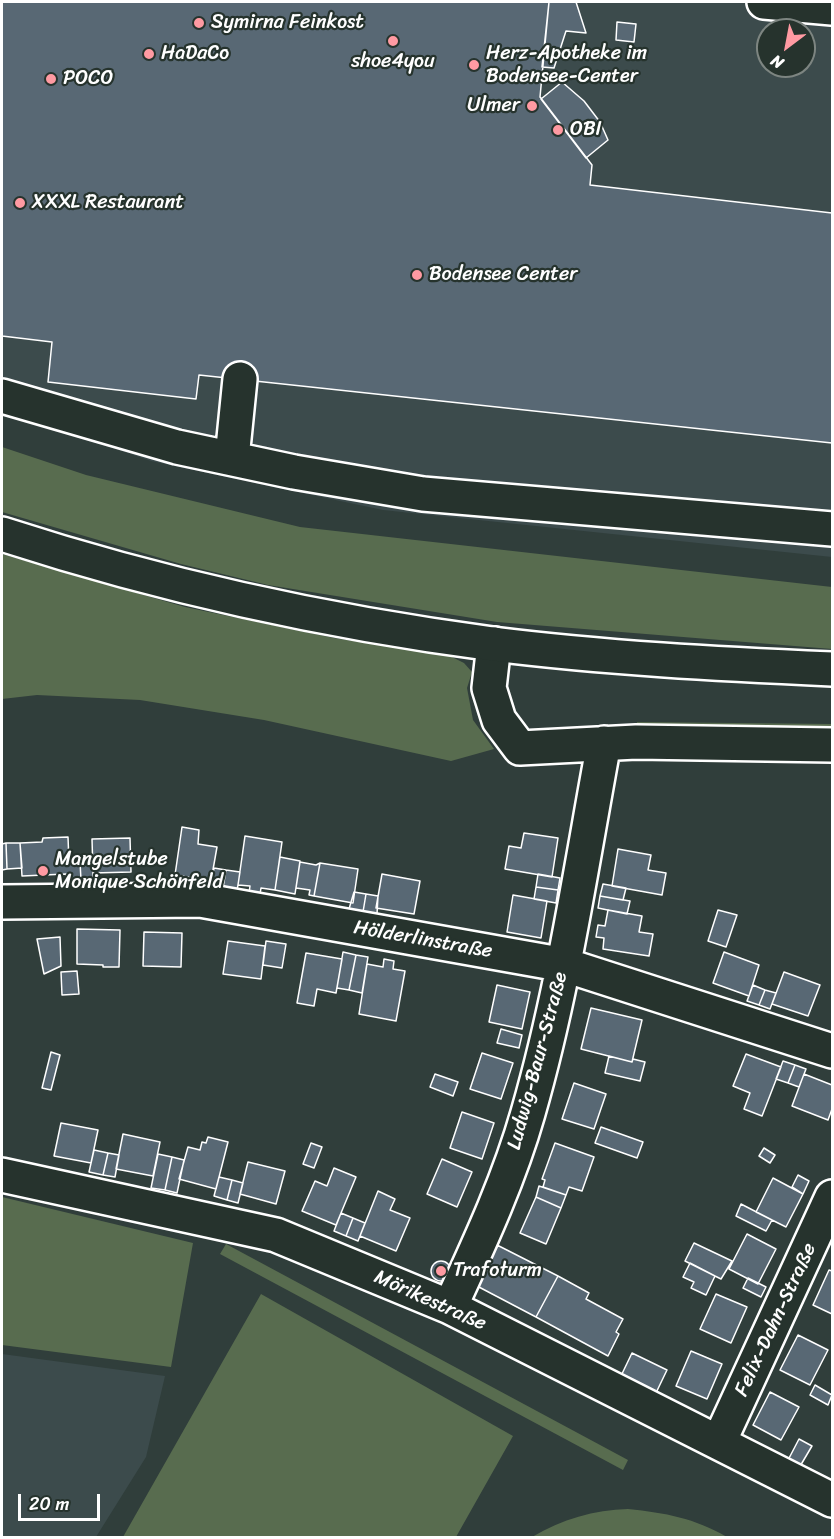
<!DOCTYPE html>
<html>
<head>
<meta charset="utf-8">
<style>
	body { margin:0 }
	#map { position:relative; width:834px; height:1539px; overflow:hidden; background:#303e3b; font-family:Sriracha,sans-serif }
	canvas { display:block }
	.frame { position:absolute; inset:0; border:3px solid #fff; pointer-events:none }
	.north { position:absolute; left:756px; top:18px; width:60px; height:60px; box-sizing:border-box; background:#26332d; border:2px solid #7d8581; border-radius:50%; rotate:212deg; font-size:16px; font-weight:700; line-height:24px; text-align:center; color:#fff }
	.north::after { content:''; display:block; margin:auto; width:21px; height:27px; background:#ff9aa2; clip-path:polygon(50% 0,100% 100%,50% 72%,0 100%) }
	.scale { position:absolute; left:18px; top:1494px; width:82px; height:27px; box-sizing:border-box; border:3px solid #fff; border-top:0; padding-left:8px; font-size:18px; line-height:21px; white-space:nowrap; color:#fff; -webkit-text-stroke:4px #26332d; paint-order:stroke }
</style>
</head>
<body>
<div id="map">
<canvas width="834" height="1539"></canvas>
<div class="frame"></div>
<div class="north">N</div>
<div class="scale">20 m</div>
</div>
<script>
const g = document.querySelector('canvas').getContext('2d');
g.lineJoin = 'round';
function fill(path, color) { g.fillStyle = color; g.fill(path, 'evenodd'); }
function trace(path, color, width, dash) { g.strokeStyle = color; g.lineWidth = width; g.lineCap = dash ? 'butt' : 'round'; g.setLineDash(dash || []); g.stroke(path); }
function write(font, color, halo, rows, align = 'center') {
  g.font = font + ' Sriracha,sans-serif'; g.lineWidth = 4.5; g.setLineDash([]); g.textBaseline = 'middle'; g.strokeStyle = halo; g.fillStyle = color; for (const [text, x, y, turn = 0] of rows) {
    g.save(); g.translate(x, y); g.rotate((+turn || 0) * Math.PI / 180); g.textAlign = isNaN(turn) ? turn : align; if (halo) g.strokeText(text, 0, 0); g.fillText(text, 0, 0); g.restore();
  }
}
fill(new Path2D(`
	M2,2H832V557L383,510L151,461L2,410ZM768,30H804V66H768Z
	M2,1354L165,1376L146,1457L96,1537H2Z`), '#3c4b4c');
fill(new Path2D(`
	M2,447L86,475L300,527L832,587V649L497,622L268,585L181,564L2,512Z
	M2,554L185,607L334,638L450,656L464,663L472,672L467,688L473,720L494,749L451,761L264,720L140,700L37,695L2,699Z
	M637,722L832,724V734L636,732Z
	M2,1197L193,1243L171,1367L2,1345Z
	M226,1244L628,1460L623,1470L220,1254Z
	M261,1294L513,1436L456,1537H123Z
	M628,1509C666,1513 694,1518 727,1537H532C562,1519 594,1510 628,1509Z`), '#586c4f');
const building = new Path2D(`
	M2,2H549L540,97L592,165L590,185L832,213V443L199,375L196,399L48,382L52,342L2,336Z
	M549,2H576L586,33L566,31L554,68L542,67Z
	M617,22L636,24L634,42L616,40Z
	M562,82L584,101L600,122L608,140L586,158L541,99Z
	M182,827L199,830L198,844L217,847L211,881L175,875Z
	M524,833L558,838L552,877L505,869L509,846L521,848Z
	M245,836L282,842L275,890L261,888L260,894L249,893L250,886L238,885Z
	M68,837L69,862H80L81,880L67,881L66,874L22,876L20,843L42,842L43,838Z
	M130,838L131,872L93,873L92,839Z
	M6,843H20L22,868L7,869Z
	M6,843L7,869L2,870V844Z
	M618,849L651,855L648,870L666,873L662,895L612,886Z
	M280,857L300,861L295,894L275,890Z
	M80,862H93V879L81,880Z
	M300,862L316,865L320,863L314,896L309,895L310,890L296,888Z
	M320,863L358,869L353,903L314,896Z
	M214,868L226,870L223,888L211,886Z
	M226,870L240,872L237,891L223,888Z
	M382,874L420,881L414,914L376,908Z
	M538,874L560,878L558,890L536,887Z
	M603,884L626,888L623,900L600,896Z
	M536,887L558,890L556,903L534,899Z
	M354,892L366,894L363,912L349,909Z
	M366,894L378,896L377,914L363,912Z
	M513,895L547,901L541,938L507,932Z
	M600,896L630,901L627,914L598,908Z
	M608,910L642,916L639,932L653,934L649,956L603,949L604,938L596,937L598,925L605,926Z
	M718,910L737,915L726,947L708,941Z
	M77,929L120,930L119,967H103V965L77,964Z
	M144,932L182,933L181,967L143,966Z
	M60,937L61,966L44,974L37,939Z
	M228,941L265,946L261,979L223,974Z
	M266,941L286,944L282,968L263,965Z
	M343,952L356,955L349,990L337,988Z
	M724,952L759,965L749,996L713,983Z
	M306,953L342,959L336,993L317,989L314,1006L297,1003Z
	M356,955L368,957L362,993L349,990Z
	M384,959L394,961L393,969L405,971L396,1021L359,1014L367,964L383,967Z
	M77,971L79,994L62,995L61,972Z
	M784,972L820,985L808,1016L772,1004Z
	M497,985L530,992L522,1029L489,1022Z
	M753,985L765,990L759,1005L747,1001Z
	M765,990L776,993L770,1009L759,1005Z
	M591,1008L642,1020L632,1062L581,1049Z
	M501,1029L522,1035L519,1048L497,1043Z
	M51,1052L60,1055L51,1090L42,1088Z
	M482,1053L513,1063L501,1099L470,1089Z
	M746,1054L781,1067L762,1116L744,1109L750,1093L733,1086Z
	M609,1056L632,1062L633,1059L645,1062L640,1081L605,1073Z
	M783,1061L795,1065L788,1083L776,1079Z
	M795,1065L806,1069L799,1087L788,1083Z
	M435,1074L458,1082L453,1096L430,1087Z
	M804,1074L832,1085V1109L828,1120L792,1106Z
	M574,1083L606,1094L594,1129L562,1119Z
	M462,1112L494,1123L482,1159L450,1148Z
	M61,1123L98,1130L91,1163L54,1156Z
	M601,1127L643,1142L637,1158L595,1143Z
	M123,1134L160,1142L153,1176L116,1169Z
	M208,1137L228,1142L216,1189L179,1179L188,1147L200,1150L202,1142L206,1143Z
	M311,1143L322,1147L314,1168L303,1164Z
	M555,1143L594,1157L582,1191L569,1187L566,1195L543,1187L545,1180L542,1179Z
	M764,1148L775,1155L770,1163L759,1156Z
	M94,1150L108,1153L103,1175L89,1172Z
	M108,1153L119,1155L115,1177L103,1175Z
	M158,1154L172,1157L165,1190L151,1188Z
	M172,1157L184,1160L177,1193L165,1190Z
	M442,1159L472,1172L457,1207L427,1194Z
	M248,1162L285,1171L276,1204L240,1194Z
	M334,1168L356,1177L336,1225L302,1211L315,1181L327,1186Z
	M798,1175L809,1181L803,1194L792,1187Z
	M219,1177L232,1180L227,1200L214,1196Z
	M773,1178L803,1194L786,1227L756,1212Z
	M232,1180L243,1183L238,1203L227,1200Z
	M539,1186L566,1195L561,1208L536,1197Z
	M378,1191L395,1199L390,1210L410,1218L396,1251L360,1236Z
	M536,1197L561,1208L546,1244L520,1233Z
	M741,1204L772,1220L766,1231L736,1216Z
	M341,1213L353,1218L346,1236L334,1231Z
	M353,1218L365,1223L358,1241L346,1236Z
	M747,1234L776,1249L758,1284L729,1269Z
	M694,1243L732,1261L721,1279L685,1261Z
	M497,1245L558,1276L536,1317L477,1286Z
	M431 1271a10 10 0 1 1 20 0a10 10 0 1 1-20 0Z
	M690,1263L715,1276L706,1295L691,1288L694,1282L683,1277Z
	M829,1270L832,1271V1314L813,1305Z
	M558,1276L589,1293L586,1299L623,1319L616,1332L619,1334L608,1356L536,1317Z
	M748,1278L766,1287L761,1297L743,1288Z
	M716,1294L747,1307L731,1343L700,1329Z
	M798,1335L828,1350L810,1385L780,1370Z
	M691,1351L722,1364L707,1399L676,1386Z
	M632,1353L667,1370L654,1397L619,1380Z
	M815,1385L832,1395L828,1405L810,1395Z
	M770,1392L799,1407L781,1440L753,1425Z
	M799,1439L812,1446L799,1468L787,1462Z`);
fill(building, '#586874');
trace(building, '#fff', 1.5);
const minor = new Path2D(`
	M764,2L832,8
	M2,396L177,447L294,472L423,494L832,529
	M232,458L240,379
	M494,644L489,688L499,720L520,748L636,742L832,745
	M2,902L200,900L565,965L832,1051
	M2,1175L276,1235L450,1307L832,1500
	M450,1307C479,1244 509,1180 528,1113C563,992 581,867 604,743
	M719,1442L832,1197`);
const major = new Path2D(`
	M2,534C162,586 326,622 493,644C605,658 719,664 832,669`);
trace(minor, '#fff', 38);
trace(major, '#fff', 38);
trace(minor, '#26332d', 33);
trace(major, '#26332d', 33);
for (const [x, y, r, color] of [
	[199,23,6,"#ff9aa2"],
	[393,41,6,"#ff9aa2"],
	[149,54,6,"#ff9aa2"],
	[474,65,6,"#ff9aa2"],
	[51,79,6,"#ff9aa2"],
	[532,106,6,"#ff9aa2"],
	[558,130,6,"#ff9aa2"],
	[20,203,6,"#ff9aa2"],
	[417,275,6,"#ff9aa2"],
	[43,871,6,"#ff9aa2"],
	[441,1271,6,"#ff9aa2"]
]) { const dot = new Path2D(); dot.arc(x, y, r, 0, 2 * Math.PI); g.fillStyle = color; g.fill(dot); trace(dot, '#26332d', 2); }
write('20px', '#fff', '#26332d', [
	["Symirna Feinkost",211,23],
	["HaDaCo",161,54],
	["Herz-Apotheke im",486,54],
	["Bodensee-Center",486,77],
	["shoe4you",393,62,"center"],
	["POCO",63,79],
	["Ulmer",520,106,"right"],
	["OBI",570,130],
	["XXXL Restaurant",32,203],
	["Bodensee Center",429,275],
	["Mangelstube",55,860],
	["Monique Schönfeld",55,883],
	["Trafoturm",453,1271]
], 'left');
write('20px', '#fff', '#26332d', [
	["Hölderlinstraße",423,940,10],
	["Ludwig-Baur-Straße",538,1061,-75],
	["Mörikestraße",430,1301,24],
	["Felix-Dahn-Straße",776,1320,-65]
]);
</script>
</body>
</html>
